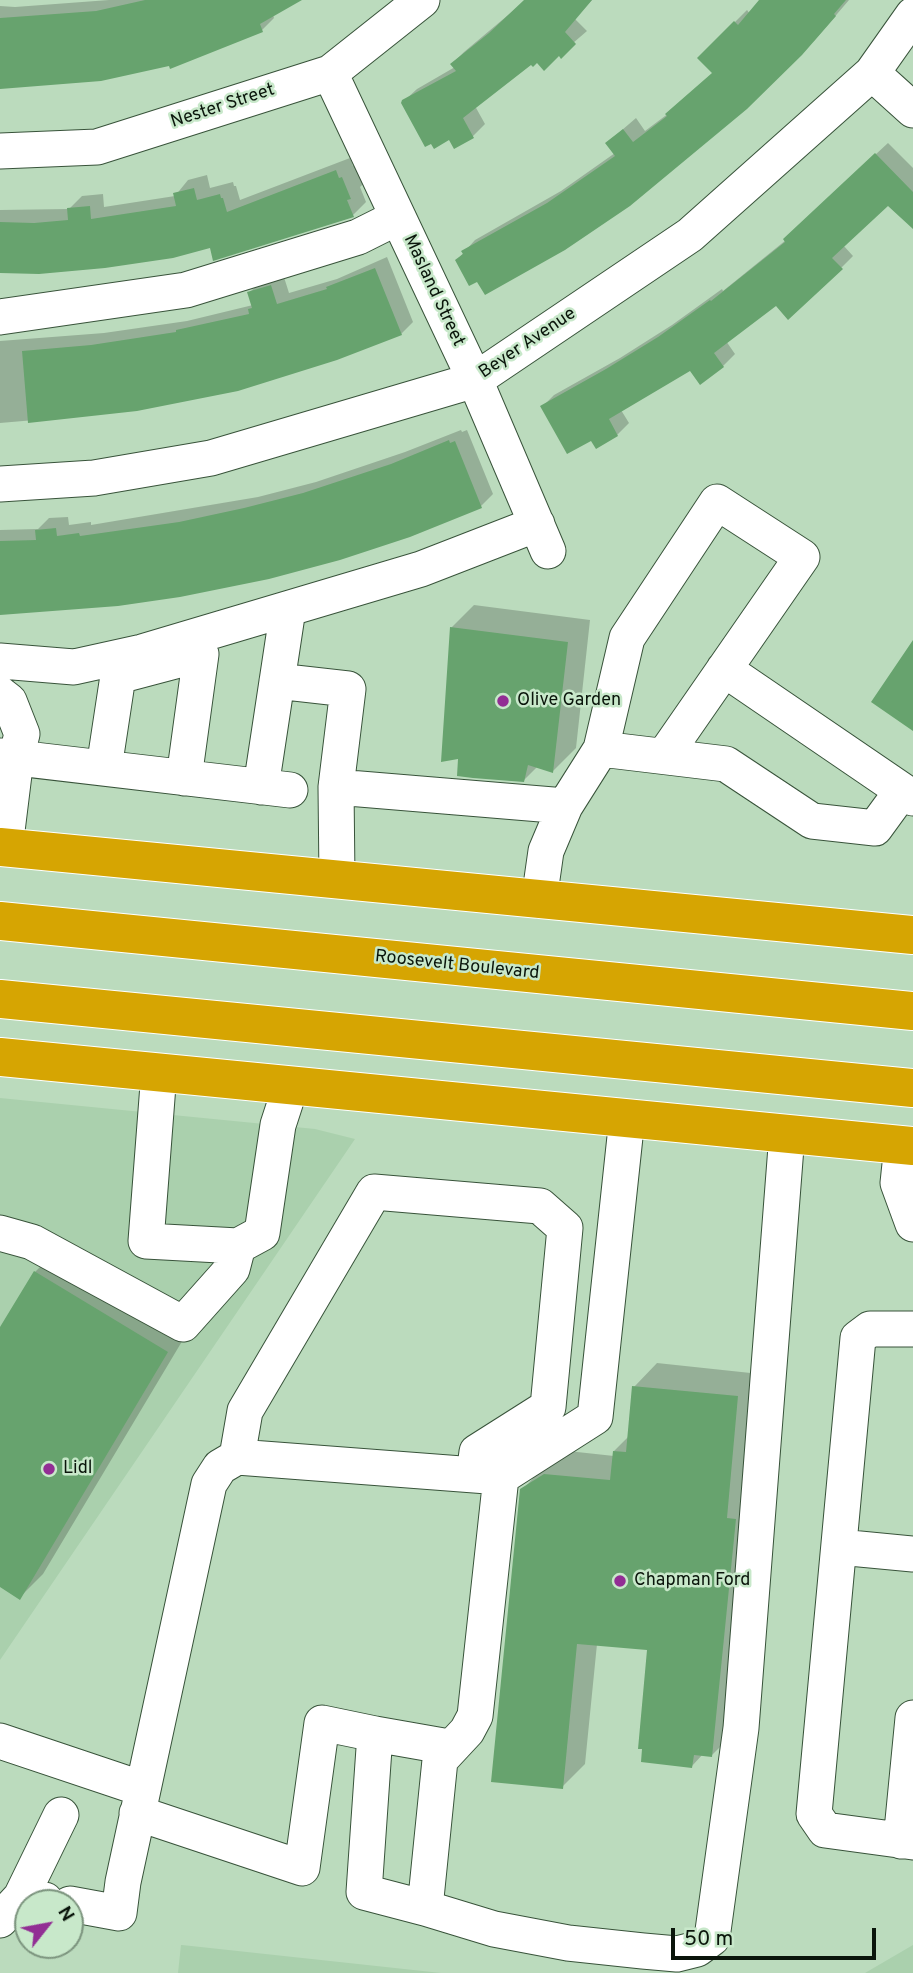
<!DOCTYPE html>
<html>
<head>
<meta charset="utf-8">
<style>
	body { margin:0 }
	#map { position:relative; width:913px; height:1973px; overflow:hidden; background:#bbdbbd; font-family:Overpass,sans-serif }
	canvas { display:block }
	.north { position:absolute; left:14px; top:1889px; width:70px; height:70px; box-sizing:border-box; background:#c8e8ca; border:2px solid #7c947e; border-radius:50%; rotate:59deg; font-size:19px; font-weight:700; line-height:28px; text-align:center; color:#0a150b }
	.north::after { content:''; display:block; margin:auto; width:24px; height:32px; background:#922e94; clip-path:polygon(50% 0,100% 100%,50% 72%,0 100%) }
	.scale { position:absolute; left:671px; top:1928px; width:205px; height:32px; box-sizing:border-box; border:4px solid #0a150b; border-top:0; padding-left:9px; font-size:21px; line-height:24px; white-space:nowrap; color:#0a150b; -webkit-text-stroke:5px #c8e8ca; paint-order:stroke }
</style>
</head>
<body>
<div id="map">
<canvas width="913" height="1973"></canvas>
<div class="north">N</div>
<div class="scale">50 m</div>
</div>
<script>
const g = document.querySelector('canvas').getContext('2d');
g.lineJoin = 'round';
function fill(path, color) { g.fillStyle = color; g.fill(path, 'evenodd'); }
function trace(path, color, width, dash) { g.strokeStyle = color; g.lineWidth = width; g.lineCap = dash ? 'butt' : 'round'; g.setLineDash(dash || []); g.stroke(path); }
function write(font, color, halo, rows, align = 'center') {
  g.font = font + ' Overpass,sans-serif'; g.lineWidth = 5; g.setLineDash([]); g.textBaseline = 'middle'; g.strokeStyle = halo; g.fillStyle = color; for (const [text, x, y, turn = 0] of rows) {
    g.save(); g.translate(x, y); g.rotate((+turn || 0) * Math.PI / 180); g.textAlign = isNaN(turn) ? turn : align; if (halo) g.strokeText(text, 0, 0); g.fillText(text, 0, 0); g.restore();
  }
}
fill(new Path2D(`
	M0,1098L315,1129L355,1139L0,1660Z
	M181,1945H182L441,1973H178Z
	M913,1945V1973H865Z`), '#aad0ad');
fill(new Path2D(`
	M109,0H299L273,15L274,18L262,30L171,66L170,64L0,86V6L15,7Z
	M526,0H592L575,19L587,31L544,68L537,61L532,62L475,106L485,124L473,136L455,146L450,138L404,101L417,89L455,67L452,64L464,52Z
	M761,0H849L814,41L478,279L457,260L475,240L561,191L615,153L607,143L636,118L645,131L669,113L714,72L699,58L747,10L750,14Z
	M888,143L913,168V224L888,204L843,245L853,256L841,268L776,304L726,341L735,354L723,366L691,368L621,410L629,423L617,435L592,438L542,407L554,395L620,358L672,325L722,289L723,291L786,240L797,227Z
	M350,158L353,166L356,165L363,184L360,187L366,202L353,215L211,246L0,271V210L69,209L82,196L103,194L104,207L175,196L188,180L207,175L210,188L233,182L234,186H236L240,200Z
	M387,257L413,322L401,334L93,415L0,423V341L104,333L187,321L253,305L249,293L261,281L283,274L289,293L337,279Z
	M461,430L462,432L467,430L493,494L481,506L0,612V530L38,529L49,518L68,517L69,525L91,522V525L258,497L316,482L405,452Z
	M474,605L590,620L576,748L553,771L538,766L523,781L451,628Z
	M58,1249L190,1328L43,1574L20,1597L0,1585V1330L35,1272Z
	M657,1363L760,1374L735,1732L712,1755L703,1754L692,1766L649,1649L597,1644L585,1764L562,1787L522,1490L545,1466L568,1451L614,1456V1451L629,1436L634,1387Z`), '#0003');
fill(new Path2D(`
	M145,0H302L260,24L263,32L170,69L169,66L101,81L0,89V18L96,11Z
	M524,0H592L565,32L576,44L561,59L559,56L544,71L537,63L533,67L531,65L463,118L474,138L454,149L449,140L434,149L431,144L425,147L401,103L402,100L456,71L450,64L489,33Z
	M759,0H846L834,14L836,16L802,55L747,109L630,206L565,250L485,295L477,282L469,286L455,260L463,254L461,251L547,203L615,156L605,143L623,129L633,142L667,116L665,114L712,73L697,58L734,21L738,25Z
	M875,153L913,192V229L888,206L832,258L843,269L788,320L776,306L714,353L724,367L700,385L690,371L609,419L618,436L596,449L591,441L567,454L540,406L606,369L658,337L710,300L711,301L785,242L783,239Z
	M336,170L339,178L342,177L351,199L347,200L354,217L213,261L210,248L173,258L105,268L39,274L0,273V222L34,223L68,220L67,208L90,206L91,219L176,206L173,193L194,188L197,200L220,194L221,198H223L227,212Z
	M375,268L402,335L337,360L238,391L137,411L28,423L22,351L91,345L176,332V330L249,314L248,309L252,308L247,292L271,285L277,304L327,289L326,287Z
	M449,440L450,443L455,441L482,508L410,537L340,560L269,579L180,597L118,606L0,615V541L36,540L35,530L56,528L57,536L79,533L80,536L179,522L244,508L303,493L391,464Z
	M450,627L568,642L553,773L528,765L524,782L473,778L457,776L458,759L441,762Z
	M913,640V731L871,702Z
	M34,1271L168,1352L20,1600L0,1587V1327Z
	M632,1386L738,1396L727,1518L736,1519L712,1757L694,1755L692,1768L641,1762L642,1749H638L647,1650L577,1644L563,1789L491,1782L520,1489L544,1474L610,1480L613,1451L626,1452Z`), '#67a36e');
const minor = new Path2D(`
	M330,73L475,380L548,551
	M872,73L913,110
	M0,151L97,147L330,73L422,0
	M0,317L186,290L358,237L398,217
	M0,484L94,478L211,458L475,380L690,235L872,73L913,15
	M0,661L74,667L142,652L421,569L537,524
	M724,669L913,798
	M277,681L348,689L336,787L337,879
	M0,694L9,701L22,734L16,758L5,847
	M601,749L726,764L812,821L875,828L902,791
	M0,756L290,790
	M104,768L118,676L201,654L184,778
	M261,787L288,609
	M336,787L565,806
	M539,900L546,851L565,806L601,749L627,638L717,502L802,557L664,756
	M159,1072L146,1241L238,1246L262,1233L278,1125L291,1085
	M902,1145L898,1183L913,1224
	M0,1233L32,1242L183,1324L232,1269L238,1246
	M913,1329H870L858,1338L814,1814L825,1830L913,1842
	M237,1457L245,1411L374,1192L540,1206L565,1228L548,1407L477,1452L474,1475
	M501,1477L475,1716L467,1731L440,1760L425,1908L494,1929L568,1943L643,1951L677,1954L697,1949L712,1938L741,1728L787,1134
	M839,1547L913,1554
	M0,1741L143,1789
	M137,1813L302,1868L322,1723L375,1734
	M901,1841L913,1718
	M21,1897L61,1815
	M70,1904L119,1913L123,1882L209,1484L220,1467L237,1457L501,1477L595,1417L627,1118
	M425,1908L364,1892L375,1734L449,1747
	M0,1920L21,1897L45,1900`);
const highway = new Path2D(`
	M0,847L913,935
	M0,921L913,1011
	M0,999L913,1088
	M0,1057L913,1146`);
trace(minor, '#38533a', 37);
trace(highway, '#fff', 40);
trace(minor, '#fff', 35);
trace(highway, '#d6a502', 38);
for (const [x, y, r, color] of [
	[503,701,7,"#922e94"],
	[49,1469,7,"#922e94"],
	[620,1581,7,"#922e94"]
]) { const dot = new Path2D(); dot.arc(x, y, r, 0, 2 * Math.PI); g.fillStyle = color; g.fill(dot); trace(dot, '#c8e8ca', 2.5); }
write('18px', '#0a150b', '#c8e8ca', [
	["Nester Street",223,107,-18],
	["Masland Street",433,291,65],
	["Beyer Avenue",528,344,-34],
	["Roosevelt Boulevard",457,966,6]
]);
write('18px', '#0a150b', '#c8e8ca', [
	["Olive Garden",517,701],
	["Lidl",63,1469],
	["Chapman Ford",634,1581]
], 'left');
</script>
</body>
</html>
